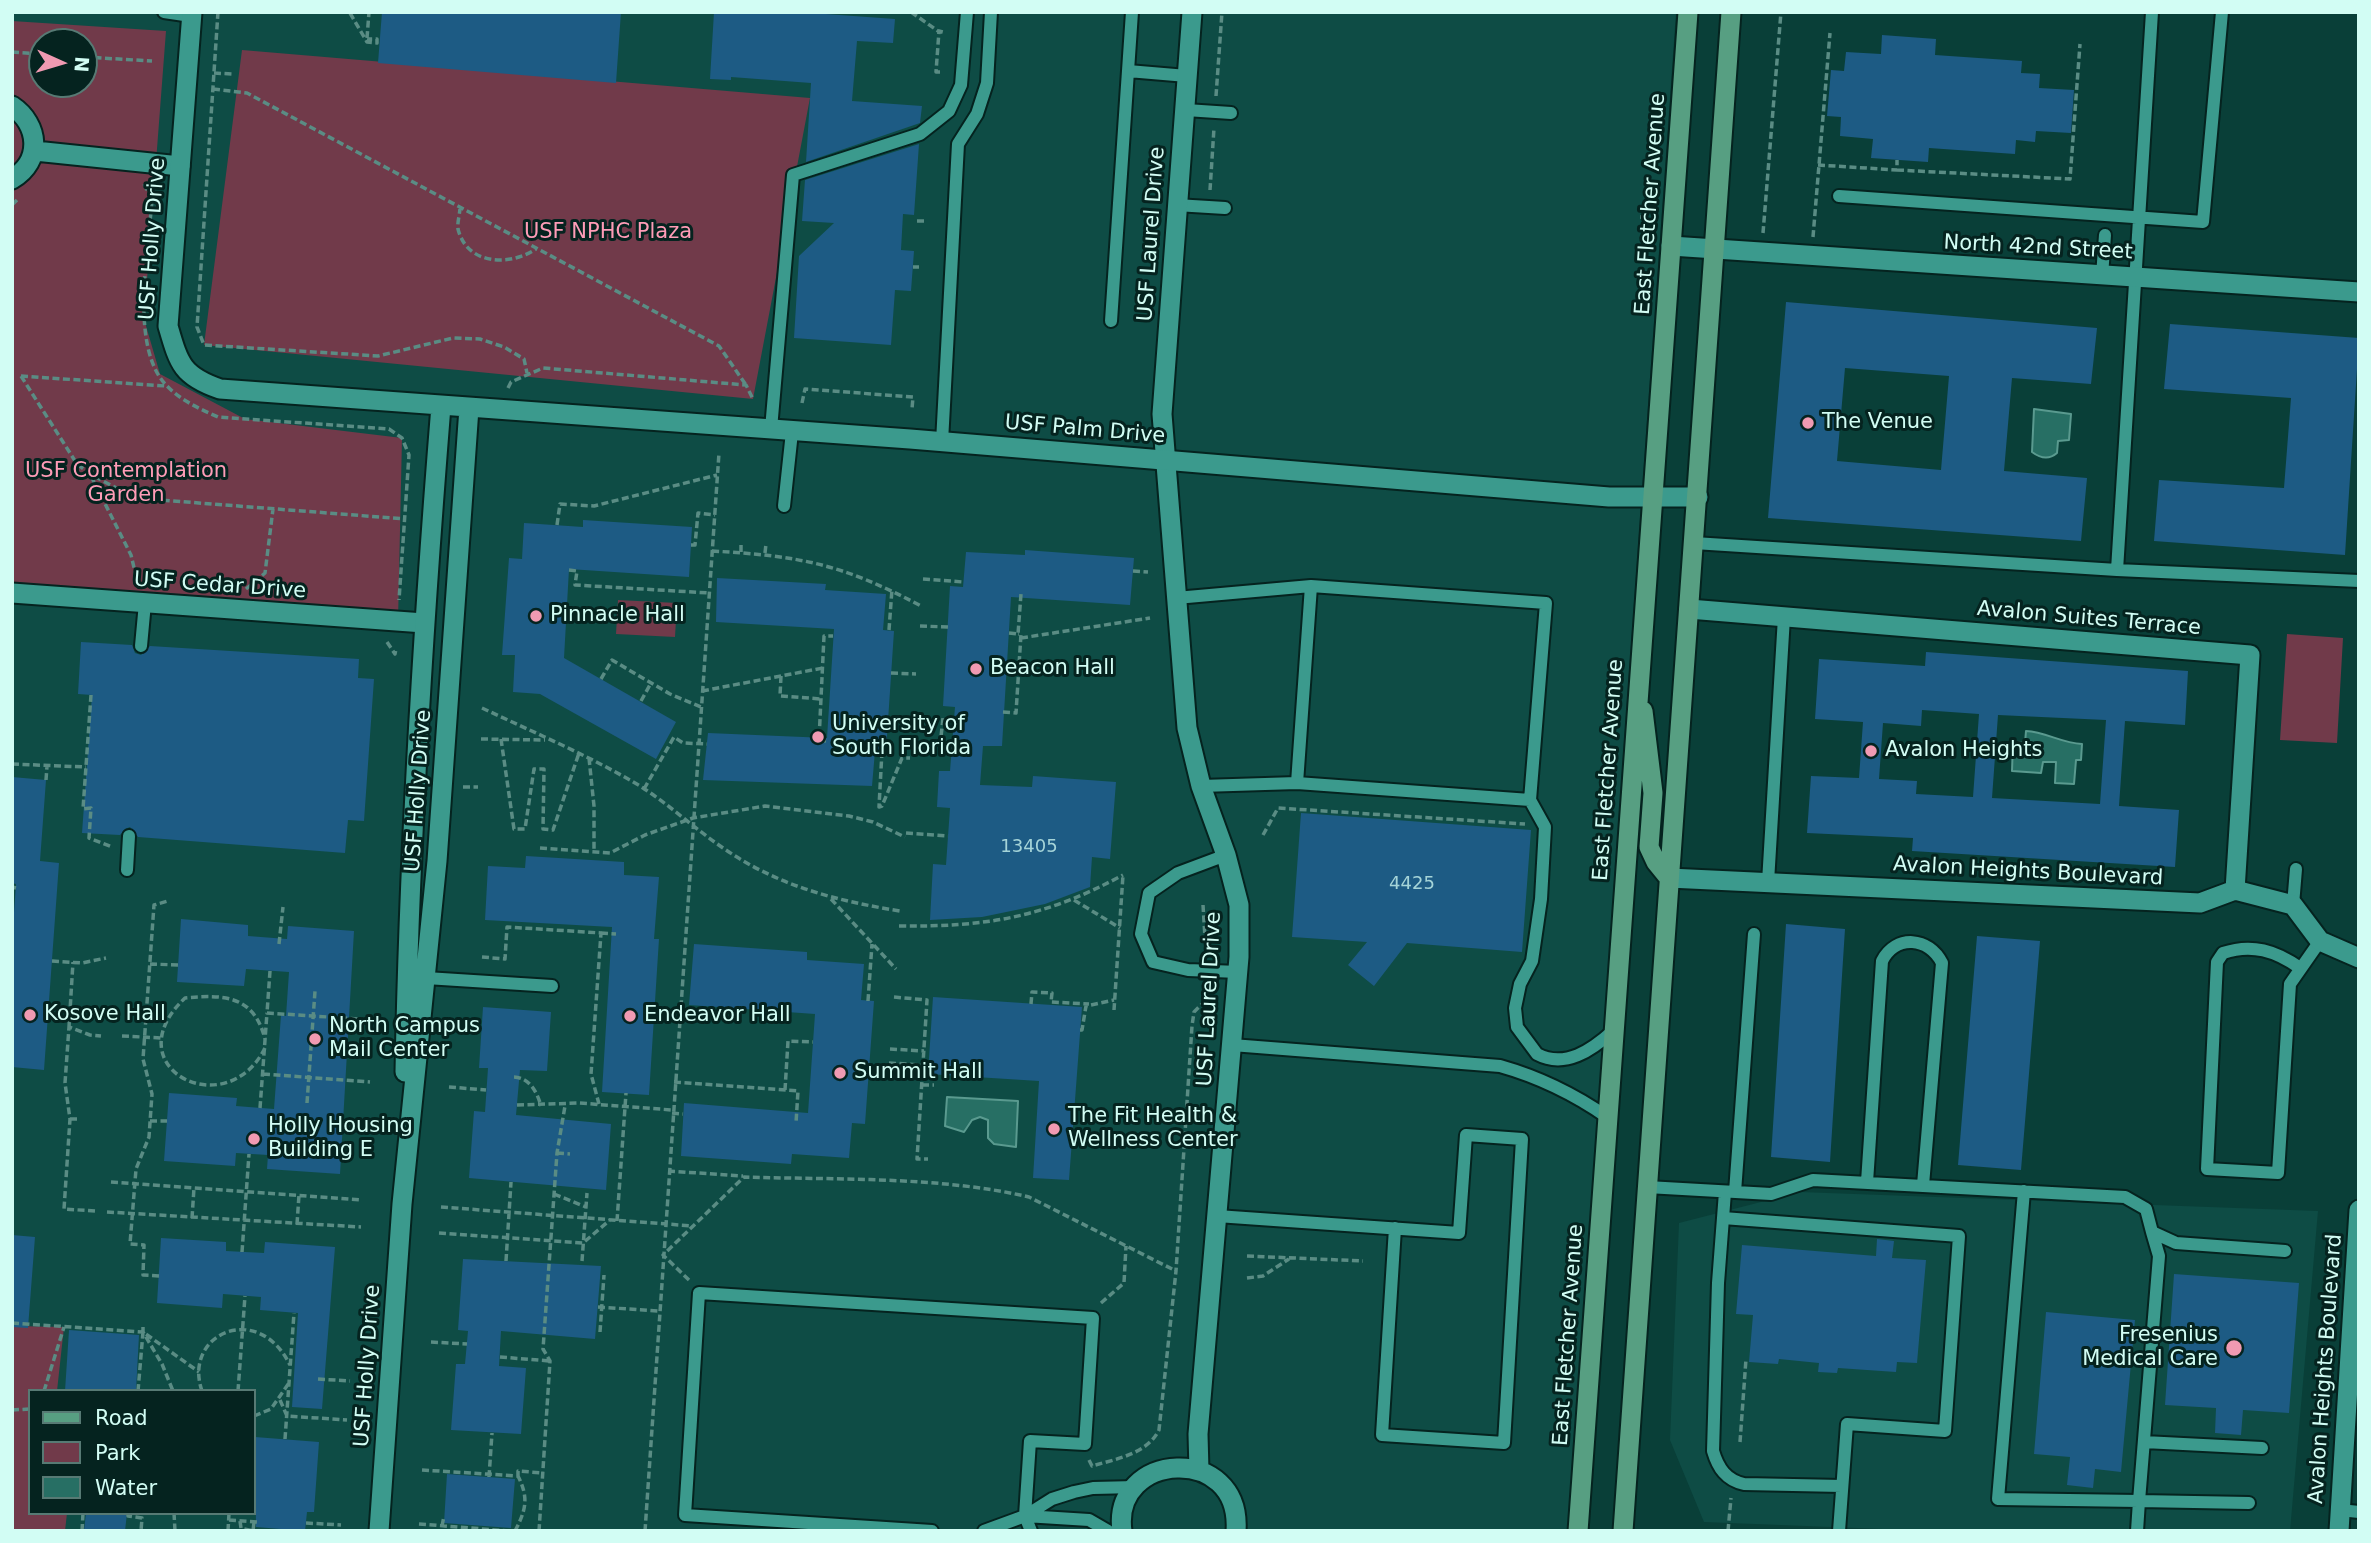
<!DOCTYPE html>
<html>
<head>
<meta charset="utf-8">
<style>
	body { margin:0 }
	#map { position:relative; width:2371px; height:1543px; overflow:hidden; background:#093f38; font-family:"DejaVu Sans",sans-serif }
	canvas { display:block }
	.frame { position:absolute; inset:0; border:14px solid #d2fdf4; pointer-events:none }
	.legend { position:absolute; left:28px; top:1389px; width:228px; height:126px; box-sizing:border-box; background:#05231f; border:2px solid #577a74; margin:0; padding:9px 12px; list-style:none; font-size:21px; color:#d2fdf4 }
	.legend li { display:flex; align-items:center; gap:14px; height:35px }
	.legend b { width:35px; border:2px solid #577a74 }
	.north { position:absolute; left:28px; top:28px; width:70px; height:70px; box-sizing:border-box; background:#05231f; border:2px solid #577a74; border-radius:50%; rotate:94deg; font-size:19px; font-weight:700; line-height:28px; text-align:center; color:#d2fdf4 }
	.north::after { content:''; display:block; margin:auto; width:24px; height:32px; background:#f19ab2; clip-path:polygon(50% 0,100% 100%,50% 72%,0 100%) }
</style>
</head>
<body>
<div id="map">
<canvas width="2371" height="1543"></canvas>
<div class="frame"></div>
<ul class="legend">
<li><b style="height:9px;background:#579f82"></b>Road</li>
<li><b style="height:19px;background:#713a4a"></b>Park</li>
<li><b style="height:19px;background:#276f64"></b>Water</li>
</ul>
<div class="north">N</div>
</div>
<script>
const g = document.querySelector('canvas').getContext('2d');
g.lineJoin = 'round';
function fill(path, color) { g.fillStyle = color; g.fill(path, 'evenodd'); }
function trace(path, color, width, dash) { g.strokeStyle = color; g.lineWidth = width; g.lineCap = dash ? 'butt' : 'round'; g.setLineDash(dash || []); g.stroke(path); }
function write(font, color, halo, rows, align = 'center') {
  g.font = font + ' "DejaVu Sans",sans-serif'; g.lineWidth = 6; g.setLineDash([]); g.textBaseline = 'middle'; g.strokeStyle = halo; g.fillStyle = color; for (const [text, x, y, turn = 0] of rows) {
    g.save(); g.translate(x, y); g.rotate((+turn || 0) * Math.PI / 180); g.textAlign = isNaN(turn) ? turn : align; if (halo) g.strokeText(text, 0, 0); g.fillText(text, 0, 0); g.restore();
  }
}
fill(new Path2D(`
	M12,12H1676L1568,1531H12ZM42,42H84V84H42ZM30,1391H254V1513H30Z
	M1800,1192L2318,1211L2290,1531H1933L1704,1522L1670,1440L1679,1223Z`), '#0e4c45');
fill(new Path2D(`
	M12,21L166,31L144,319L160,374L245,419L402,438L398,622L12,587ZM42,42H84V84H42Z
	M242,50L810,98L753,399L204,345Z
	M618,600L677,603L675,637L616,634Z
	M2287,634L2343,638L2337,743L2280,740Z
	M12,1326L64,1327L57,1391H30V1513H67L65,1531H12Z`), '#713a4a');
const water = new Path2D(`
	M2034,409L2071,414L2069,440L2058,441L2057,453C2049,460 2040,458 2032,452Z
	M2026,731C2046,732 2061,743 2082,744L2081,760H2076L2074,784L2055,783L2056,762H2043L2041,773L2012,771L2013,742L2025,743Z
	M947,1097L1018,1101L1016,1147L994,1144L988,1138V1120L980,1117L972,1120L964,1132L945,1126Z`);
fill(water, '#276f64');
trace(water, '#5a9a8f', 2);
fill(new Path2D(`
	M382,12H621L616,83L378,63Z
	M714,12H798L895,19L893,43L857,41L852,101L922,106L920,123L806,162L811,83L731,77V80L710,79Z
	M1882,35L1936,39L1935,55L2022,61L2021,73L2040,74L2039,88L2074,90L2071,133L2036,131L2035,142L2016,140L2015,154L1929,148L1928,162L1871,158L1873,139L1840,136L1841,117L1827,116L1831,70L1844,71L1846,52L1881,54Z
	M919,144L914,215L903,214L901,250L914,251L911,291L895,290L891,345L794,338L799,256L834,223L802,221L805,180Z
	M1786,302L2097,328L2091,384L2012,378L2004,471L2087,478L2081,541L1768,518ZM1845,368L1949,376L1941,470L1837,461Z
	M2170,324L2359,338L2345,555L2154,541L2159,480L2284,488L2291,398L2164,389Z
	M583,520L692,527L689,577L569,569L564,658L676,722L656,759L540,694L513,692L515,655H502L509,558L522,559L524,523L583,527Z
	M1025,550L1134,558L1130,605L1011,597L1002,746H983L980,785L1032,787L1033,776L1116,782L1110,859L1092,857L1090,887L1045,904L982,917L930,920L933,864L946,865L950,808L937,807L939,771H950L955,707L943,706L950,586L963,587L966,552L1025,555Z
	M717,578L826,584L825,590L886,594L883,630L894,631L886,751H875L872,786L703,780L708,733L827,738L834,629L716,622Z
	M81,642L132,645L135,653L141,655L150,646L359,659L358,678L374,679L364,821L348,820L345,853L138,837L130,827L125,829L120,835L82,833L92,695L78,694Z
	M1926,652L2188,671L2185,725L2125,721L2119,806L2179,810L2175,867L1912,851L1913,838L1807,833L1811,776L1859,778L1863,722L1815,719L1819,659L1925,666ZM1922,710L1979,714L1973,797L1916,794L1917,781L1879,779L1883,723L1921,726ZM1998,715L2106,720L2100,804L1992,798Z
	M12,777L46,780L40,861L59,863L44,1070L12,1067V940L16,884L12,883Z
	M1301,813L1531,830L1522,952L1407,943L1374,986L1348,965L1367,942L1292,937Z
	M526,856L624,862V875L659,877L654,939H659L649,1095L602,1092L612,927L485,920L488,866L525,868Z
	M181,919L248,925V936L287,939L288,926L354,931L340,1174L267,1169L268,1155L236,1153L235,1166L164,1161L169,1093L237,1098L236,1106L274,1109L281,1015L286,1016L289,972L246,969L244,986L177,982Z
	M1786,924L1845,929L1830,1162L1771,1157Z
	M1977,936L2040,941L2021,1170L1958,1165Z
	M694,944L807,952V960L864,964L861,1000L874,1001L865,1124L852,1123L849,1158L792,1154L791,1164L681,1156L684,1103L808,1113L815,1014L689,1005Z
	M933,997L1082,1007L1069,1180L1033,1178L1039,1081L928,1074Z
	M483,1007L551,1012L547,1071L520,1070L516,1115L611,1124L606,1190L469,1178L474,1111L485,1112L488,1068H479Z
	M12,1235L35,1237L28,1328L12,1327Z
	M161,1238L226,1242V1251L264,1253L265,1242L335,1247L322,1409L292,1407L298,1313L260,1310L261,1297L223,1294L222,1308L157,1303Z
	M1877,1239L1894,1241L1892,1258L1926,1260L1917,1363L1897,1362L1896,1372L1838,1368L1837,1373L1818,1372L1819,1363L1779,1359L1778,1364L1749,1362L1753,1315L1736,1314L1742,1245L1876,1256Z
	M463,1259L601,1266L595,1339L501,1331L499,1366L526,1368L521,1434L451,1430L456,1364H465L468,1331L458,1330Z
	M2174,1274L2299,1283L2289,1413L2243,1410L2241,1435L2215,1433L2216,1408L2165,1405Z
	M2046,1312L2135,1320L2121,1472L2095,1469L2093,1488L2067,1485L2070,1457L2034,1454Z
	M69,1330L139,1335L136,1391H65Z
	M255,1437L319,1442L314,1512H307L305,1531L256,1527Z
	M447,1474L515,1479L511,1528L444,1523Z
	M86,1513H127L125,1531H84Z`), '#1d5b84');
const service = new Path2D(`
	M164,12L191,16
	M2152,12L2117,570L2359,581
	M1128,71L1187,76
	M1186,110L1231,113
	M1839,196L2203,222L2222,12
	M1176,205L1225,208
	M2102,276L2105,235
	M1111,321L1132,12
	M771,429L793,175L920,134L949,111L961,85L967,12
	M942,442L958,144L977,114L987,83L991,12
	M784,506L792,432
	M1694,543L2117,570
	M1176,598L1311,586L1546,603L1530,800L1545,827L1541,899L1532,961L1520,984L1515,1008L1517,1027L1537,1054C1565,1069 1592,1050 1613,1031
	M141,646L145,603
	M1297,783L1311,586
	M1201,786L1297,783L1530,800
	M1226,855L1178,873L1149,893L1141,934L1153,962L1188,970L1238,972
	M127,870L129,836
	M1768,882L1784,617
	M2293,905L2296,869
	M2300,968C2276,951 2252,943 2223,953L2217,962L2207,1169L2278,1173L2290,984L2320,941
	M426,978L552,986
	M1232,1045L1500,1066C1539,1077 1574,1094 1607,1117
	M1867,1182L1882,961C1896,934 1929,937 1942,963L1923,1185
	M1647,1187L1771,1194L1813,1180L2125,1197L2146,1209L2152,1232L2176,1243L2285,1251
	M2024,1191L1998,1499L2139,1501L2159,1256L2152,1232
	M1725,1192L1718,1283L1713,1451C1718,1468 1726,1480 1744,1484L1842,1486
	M1735,1192L1754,934
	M1217,1216L1459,1233L1466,1135L1522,1139L1504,1443L1382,1435L1395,1228
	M1723,1218L1959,1236L1945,1431L1847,1424L1839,1531
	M2144,1442L2262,1448
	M2340,1510L2359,1512
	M1025,1516L1089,1520L1108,1531
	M932,1531L685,1515L699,1293L1093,1318L1085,1444L1030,1441L1025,1516L1031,1531
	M984,1531L1025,1516L1052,1499L1074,1492L1093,1488L1136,1487
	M2137,1531L2139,1501L2249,1503`);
const minor = new Path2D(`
	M1192,12L1162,414L1187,728L1201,786L1226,855L1239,905V957L1198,1434L1199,1471
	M12,106C39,124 43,161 12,179
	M35,151L180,166
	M12,593L424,623
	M1689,609L2250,655L2235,890
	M1669,878L2200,903L2235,890L2293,905L2320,941L2359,958
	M1122,1531C1111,1451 1242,1443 1236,1531
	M2339,1531L2359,1210`);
const tertiary = new Path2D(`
	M192,12L168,326C179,364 182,376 220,389L910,439L1609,497H1698
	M1671,246L2359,292
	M405,1072C409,849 423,628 441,406
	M379,1531L402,1204L437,861L469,408`);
const secondary = new Path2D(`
	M1643,711L1653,793L1649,847L1656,862L1669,878
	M1578,1531L1688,12
	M1623,1531L1731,12`);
trace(service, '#05231f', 16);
trace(minor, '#05231f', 23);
trace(tertiary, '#05231f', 23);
trace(secondary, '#05231f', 23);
trace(new Path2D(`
	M218,12L197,327L204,345L378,356L453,338L480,339L504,347L524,359L527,373
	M911,12L938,31
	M350,13L367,42L377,43V39H367
	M367,38L369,12
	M12,52L42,54
	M84,57L152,61
	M940,72H936L939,31L943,32
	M214,73L232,74
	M213,89L247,93L719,346L746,385
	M1216,96L1222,12
	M1818,165L1897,170V160
	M1897,170L2070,179L2080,44
	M144,184L152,199C149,249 128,349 168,387C182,401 200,409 218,417L389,429L402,438L409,455L399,600
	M1210,190L1214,128
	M12,205L19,198
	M460,207C460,214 457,223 458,229C467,266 511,266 536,249
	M1640,217H1650
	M917,221H925
	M1763,233L1781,12
	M1813,237L1830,33
	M913,267H919
	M21,376L77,464L90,474L135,498L405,519
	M21,376L166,386
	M508,388L511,382L543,368L746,385L753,399
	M802,403L805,389L913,397L912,409
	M91,476L131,555L138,584
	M557,525L560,504L594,506L717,475
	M691,545H695L698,513L715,515
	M712,551C801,556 842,564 921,606
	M741,552V545
	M765,553L766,544
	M569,570L577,571L575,585L709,593
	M1133,571L1148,572
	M923,579L963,582
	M246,589L265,573L273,509
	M920,626L948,627
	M889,630L892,589
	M1009,633L1018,634L1021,594
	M1021,638L1150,618
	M387,642L395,654L396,649
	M891,673L916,674
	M781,676L780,696L821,699
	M601,679L612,660L670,694L701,707
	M702,691L823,668
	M91,695L83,809L91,808L89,838L112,847
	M641,701L651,683
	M482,708C535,733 590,756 640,786C670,805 696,830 726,850C779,886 837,901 900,911
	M1003,712L1016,713L1021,634H1018
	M481,739L545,740
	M501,739L514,829H525L534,769H544L543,829L553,830L579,753
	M826,741L819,740L824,636H833
	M911,744H961
	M940,746L943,718
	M882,751L879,807L882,806L902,758H910
	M589,758L594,806V852
	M12,764L86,767
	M46,780L47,766
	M463,787H478
	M644,789L674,737L683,743L707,744
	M906,833L948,836
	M1263,835L1278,808L1525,824
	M540,848L610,853L645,835L693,818L765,806L849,816L873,822L905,837
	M12,887L16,888
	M831,899L896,969
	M1074,900L1120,928
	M1203,905L1205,938
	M899,926C988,927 1045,917 1123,875
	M601,933L616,934
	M279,944L283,907
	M482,957L505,959L507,927L601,933L591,1074L599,1104
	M52,961L82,963L106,958
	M150,964L178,965
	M270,971L267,1013L374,1020
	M894,997L927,1000L917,1159H928
	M868,1001L872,944
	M1031,1004L1032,992L1052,993L1051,1002L1089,1004
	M1114,1010L1123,875
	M69,1027L73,962
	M1080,1030H1082L1086,1006L1114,1000
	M122,1036L162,1038
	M265,1048C226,1126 112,1067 185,998C225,994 254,996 265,1039
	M890,1049L924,1051
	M889,1063L923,1065
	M263,1074L370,1082
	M514,1077C530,1078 537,1092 541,1106
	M674,1082L798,1091L796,1123
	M922,1085H934
	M449,1087L486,1090
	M785,1090L788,1041L813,1042
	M307,1103L315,991
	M517,1105L579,1103L672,1110
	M260,1108L267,1013
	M672,1113L683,1114
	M70,1119H78
	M150,1121H167
	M557,1153L570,1154
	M668,1171L743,1176
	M111,1182L362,1200
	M554,1194L586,1207
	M441,1207L693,1226
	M95,1211L64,1209L70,1119L65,1083L69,1027L90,1035L101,1036
	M107,1212L361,1227
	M192,1218L194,1188
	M617,1221L626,1093
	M297,1224L299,1195
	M439,1233L583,1243L610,1220
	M242,1252L249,1154
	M1247,1256L1363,1261
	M506,1261L511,1182
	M582,1261L587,1193
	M159,1276L143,1275L144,1245L130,1244L136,1169L149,1137L152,1094L143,1059L154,905L168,901
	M1247,1278L1263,1276L1289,1259
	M689,1280L663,1255L744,1177C837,1180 939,1176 1029,1197L1176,1271
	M1101,1303L1124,1283L1126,1246
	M598,1307L659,1311
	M12,1323L143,1332
	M143,1327V1332L162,1364L173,1391
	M600,1332L604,1275
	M431,1342L467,1344
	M500,1357L550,1361
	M318,1379L350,1381
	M44,1391L64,1327
	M138,1391L143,1332L199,1372
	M202,1391C182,1334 258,1300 290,1365
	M238,1391L245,1296
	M280,1400L287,1416L347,1420
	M12,1410L30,1409
	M254,1416L271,1409L289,1383
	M285,1439L294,1313
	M1740,1442L1746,1359
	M1089,1460L1092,1466C1116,1459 1147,1454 1159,1430L1176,1271L1192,1026L1194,1012L1202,1004
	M422,1470L518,1476V1471L543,1473
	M489,1477L492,1433
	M128,1513V1516L142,1518L141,1531
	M174,1513L175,1531
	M229,1520L257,1522
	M240,1521L241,1528L253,1531L254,1522
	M306,1523L341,1525
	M419,1524L509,1531
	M442,1526L444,1516
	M82,1531L83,1513
	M228,1531L229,1513
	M515,1531C526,1510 529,1498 518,1476
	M539,1531L550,1361L543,1349L557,1153L565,1106
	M605,1531H625
	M645,1531L719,453
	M1728,1531L1731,1498`), '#5a8c84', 3.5, [7, 3.5]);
trace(service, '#3b9a8d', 12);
trace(minor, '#3b9a8d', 19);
trace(tertiary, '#3b9a8d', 19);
trace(secondary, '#579f82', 19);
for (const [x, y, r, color] of [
	[1808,423,7,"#f19ab2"],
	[536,616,7,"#f19ab2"],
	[976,669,7,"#f19ab2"],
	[818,737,7,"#f19ab2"],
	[1871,751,7,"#f19ab2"],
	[30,1015,7,"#f19ab2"],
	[630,1016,7,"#f19ab2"],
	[315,1039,7,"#f19ab2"],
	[840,1073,7,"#f19ab2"],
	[1054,1129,7,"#f19ab2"],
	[254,1139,7,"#f19ab2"],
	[2234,1348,9,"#f19ab2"]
]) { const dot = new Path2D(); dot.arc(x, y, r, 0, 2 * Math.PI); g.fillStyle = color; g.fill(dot); trace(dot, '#05231f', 2.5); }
write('18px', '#a5d4d8', null, [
	["13405",1029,847],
	["4425",1412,884]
]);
write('21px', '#d2fdf4', '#05231f', [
	["East Fletcher Avenue",1651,204,-86],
	["USF Laurel Drive",1152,234,-86],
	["USF Holly Drive",153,239,-86],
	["North 42nd Street",2038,248,3],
	["USF Palm Drive",1085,430,5],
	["USF Cedar Drive",220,586,4],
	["Avalon Suites Terrace",2089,619,5],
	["East Fletcher Avenue",1609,770,-86],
	["USF Holly Drive",419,791,-86],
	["Avalon Heights Boulevard",2028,872,3],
	["USF Laurel Drive",1210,999,-87],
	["East Fletcher Avenue",1569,1335,-86],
	["USF Holly Drive",368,1366,-86],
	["Avalon Heights Boulevard",2326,1369,-86]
]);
write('21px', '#fe9cb7', '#05231f', [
	["USF NPHC Plaza",608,233],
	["USF Contemplation",126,472],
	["Garden",126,496]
]);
write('21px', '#d2fdf4', '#05231f', [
	["The Venue",1822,423],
	["Pinnacle Hall",550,616],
	["Beacon Hall",990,669],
	["University of",832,725],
	["South Florida",832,749],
	["Avalon Heights",1885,751],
	["Kosove Hall",44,1015],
	["Endeavor Hall",644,1016],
	["North Campus",329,1027],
	["Mail Center",329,1051],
	["Summit Hall",854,1073],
	["The Fit Health &",1068,1117],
	["Wellness Center",1068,1141],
	["Holly Housing",268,1127],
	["Building E",268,1151],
	["Fresenius",2218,1336,"right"],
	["Medical Care",2218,1360,"right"]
], 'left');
</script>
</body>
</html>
